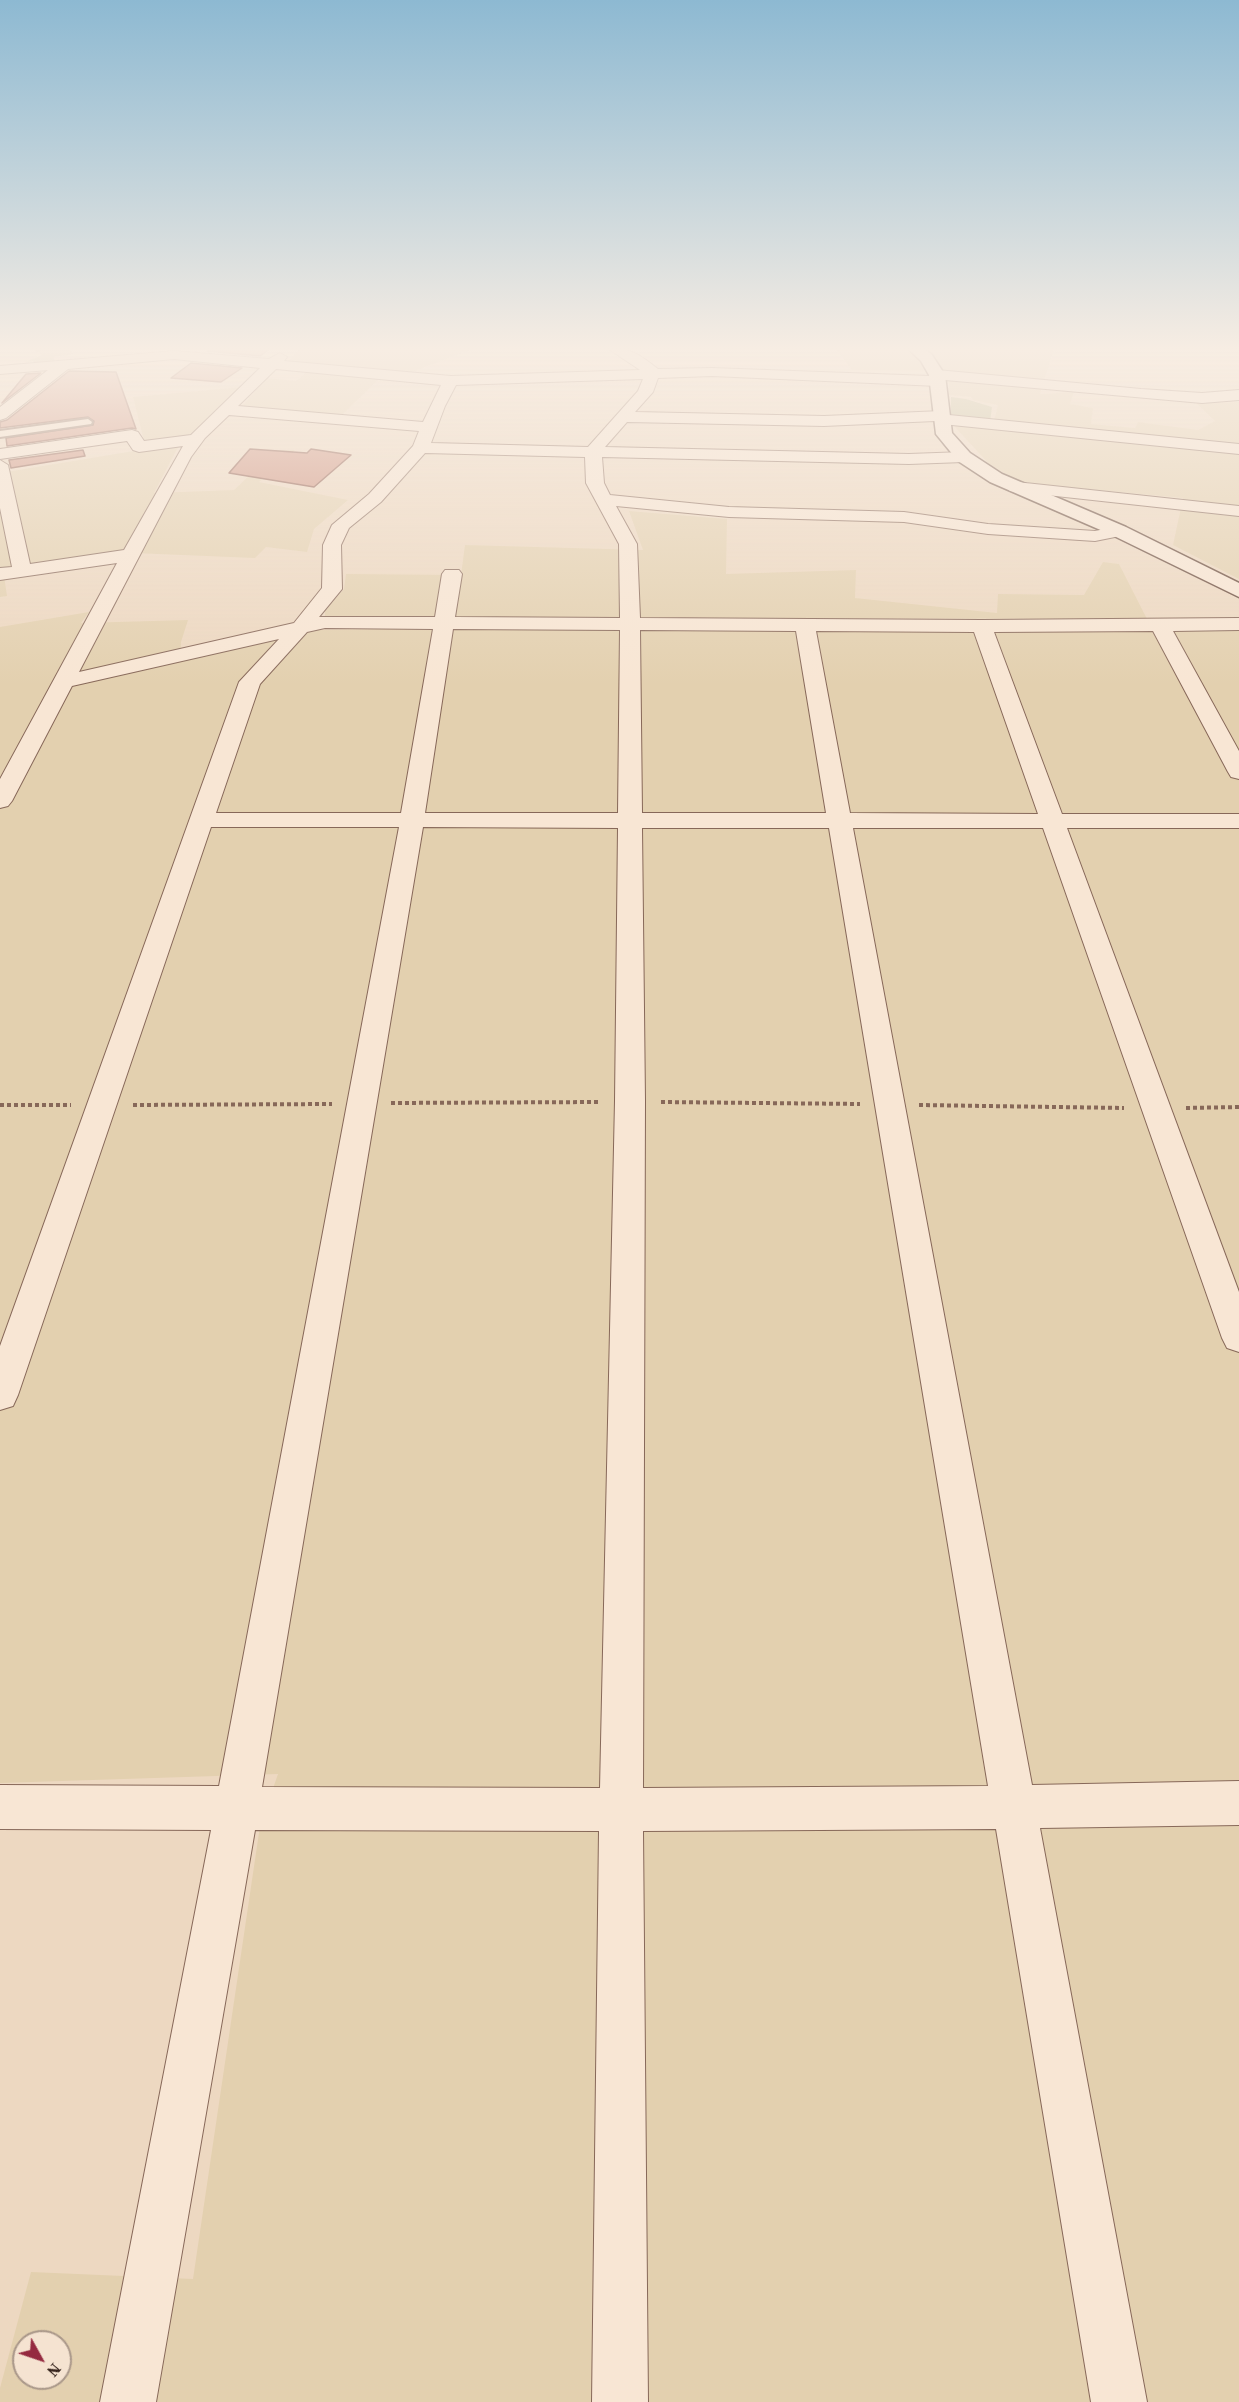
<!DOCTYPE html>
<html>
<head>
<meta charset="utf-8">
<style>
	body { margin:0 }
	#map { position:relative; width:1239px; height:2402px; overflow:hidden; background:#edd8c1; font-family:"Source Serif 4",serif }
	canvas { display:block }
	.north { position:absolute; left:12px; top:2330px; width:60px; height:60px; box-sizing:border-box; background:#f5e3d1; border:2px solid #a99789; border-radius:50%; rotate:130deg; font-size:16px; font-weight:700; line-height:24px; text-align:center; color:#36241d }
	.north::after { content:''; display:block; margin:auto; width:21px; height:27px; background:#952a40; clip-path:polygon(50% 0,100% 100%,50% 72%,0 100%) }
</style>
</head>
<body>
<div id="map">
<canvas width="1239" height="2402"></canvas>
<div class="north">N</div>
</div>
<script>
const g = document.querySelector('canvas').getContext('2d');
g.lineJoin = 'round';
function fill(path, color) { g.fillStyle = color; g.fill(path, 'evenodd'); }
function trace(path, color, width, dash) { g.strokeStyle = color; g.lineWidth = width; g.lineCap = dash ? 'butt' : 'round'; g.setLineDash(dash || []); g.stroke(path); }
fill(new Path2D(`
	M301,348H475L412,372L287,362Z
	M835,348H1054L1040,394L1074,392L1070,404L1093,408L1091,424L1135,428L1138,422L1198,430L1215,421L1196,403L1239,402V579L1173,545L1183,498L1021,483L989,464L954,426L993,425L998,405L973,400L971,397L949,395V370H852Z
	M309,370L380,378L340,417L240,408L267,378L296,381Z
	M242,387L177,449L154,493L234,490L276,450H295L259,482L348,500L314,529L307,552L266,547L255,558L109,552L3,569L7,596L0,597V473L146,449L133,397Z
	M629,511L727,519L726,574L856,570L855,598L997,613L998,594L1084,595L1103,562L1119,564L1147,619L325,617V611L344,589L346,574L461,575L465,545L643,550Z
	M89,612L81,623L188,620L181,642L180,662L314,630L423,628L1239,631V2402H0V2388L31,2272L193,2279L260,1826L278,1774L0,1783V627ZM24,2342H60V2378H24Z`), '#e3d0af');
fill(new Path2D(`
	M36,348H67L74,354L53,357L56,362L35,364L33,361L25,362L42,355L33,349Z
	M951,397L966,399L992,407L990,422L951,418Z`), '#c0bd95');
const building = new Path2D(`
	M211,348H271L260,356L207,351Z
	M191,363L242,368L221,382L171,378Z
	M69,371L116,372L136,429L132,428L7,446L6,438L93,425L94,421L88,417L0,428V422L7,420Z
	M41,373L2,403L26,374Z
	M250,449L307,453L311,449L351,455L314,487L229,473Z
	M83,450L85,456L11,468L9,460Z`);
fill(building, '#cb8a78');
trace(building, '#854d3f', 1.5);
const lane = new Path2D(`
	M88,419L92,422L91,424L0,437V431Z`);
const street = new Path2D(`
	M607,348C631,348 639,354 658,369L712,368L930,376L932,372L937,370L1141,389L1202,393L1239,390V400L1202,403L945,380L943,384L938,386L712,376L658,378L653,392L635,412L824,416L942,411L949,415L1239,444V454L942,424L935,421L824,426L627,422L605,447L909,454L964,452L972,457L964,462L909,464L602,457L604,483L610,495L729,507L904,512L988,524L1095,531L1119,526L1125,527L1128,531L1125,535L1095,541L988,534L904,522L729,517L616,506L637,544L640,618L982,620L1239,618V630L1173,631L1239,751V779L1231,777L1228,772L1153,631L994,632L1062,814H1239V828H1067L1239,1292V1352L1227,1348L1222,1338L1043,828H853L1032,1785L1239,1781V1825L1040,1828L1147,2402H1091L996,1829L643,1831L648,2402H592L599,1831L255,1830L156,2402H100L211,1830L0,1829V1785L219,1786L399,827H211L18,1395L13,1406L0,1410V1346L239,682L279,639L72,686L12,801L8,806L0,808V779L117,563L0,580V568L12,567L0,508V460L8,465L30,564L124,550L183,446L139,452L133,450L127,441L0,459V449L132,430L138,432L144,441L191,435L260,368L174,359L68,369L6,418L0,420V407L48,370L0,374V366L174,351L269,359L280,353L287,357L284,361L451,376L640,370ZM276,369L441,385L423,422L238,406ZM643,379L638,391L588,447L431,443L445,406L456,385ZM229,415L419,431L413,446L369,494L332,525L323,545L322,588L294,623L79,672L191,457L205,438ZM425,453L585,457L586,483L619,544L620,618L455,617L462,574L459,570H445L442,574L435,617H319L342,589L341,545L349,528L381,502ZM325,628L433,629L401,813H216L260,684L307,632ZM453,629L620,630L618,813H425ZM640,630L796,631L826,813H642ZM816,631L974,632L1038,814L850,813ZM423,827L618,828L615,1101L600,1788L262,1787ZM642,828H829L988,1786L643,1788L645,1101Z
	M1016,482L1239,506V516L1010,491L1007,487L1010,483Z`);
const secondary = new Path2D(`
	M907,348H924L932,355L945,375L952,433L970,453L1002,474L1126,527L1239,583V597L1112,535L990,482L958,461L936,434L929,375L921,361Z`);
trace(lane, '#876859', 4);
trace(street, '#876859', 2);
trace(secondary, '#684a3c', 3);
trace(new Path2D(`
	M661,1102L860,1104
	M391,1103L599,1102
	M0,1105H71
	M133,1105L332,1104
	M919,1105L1124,1108
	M1186,1108L1239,1107`), '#876859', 4, [4, 3]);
fill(lane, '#f8e6d4');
fill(street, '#f8e6d4');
fill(secondary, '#f8e6d4');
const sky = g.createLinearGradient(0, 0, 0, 685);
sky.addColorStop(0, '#8db9d2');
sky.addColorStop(0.51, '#f7ede3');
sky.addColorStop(1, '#f7ede300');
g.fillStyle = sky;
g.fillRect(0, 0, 1239, 685);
</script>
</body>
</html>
